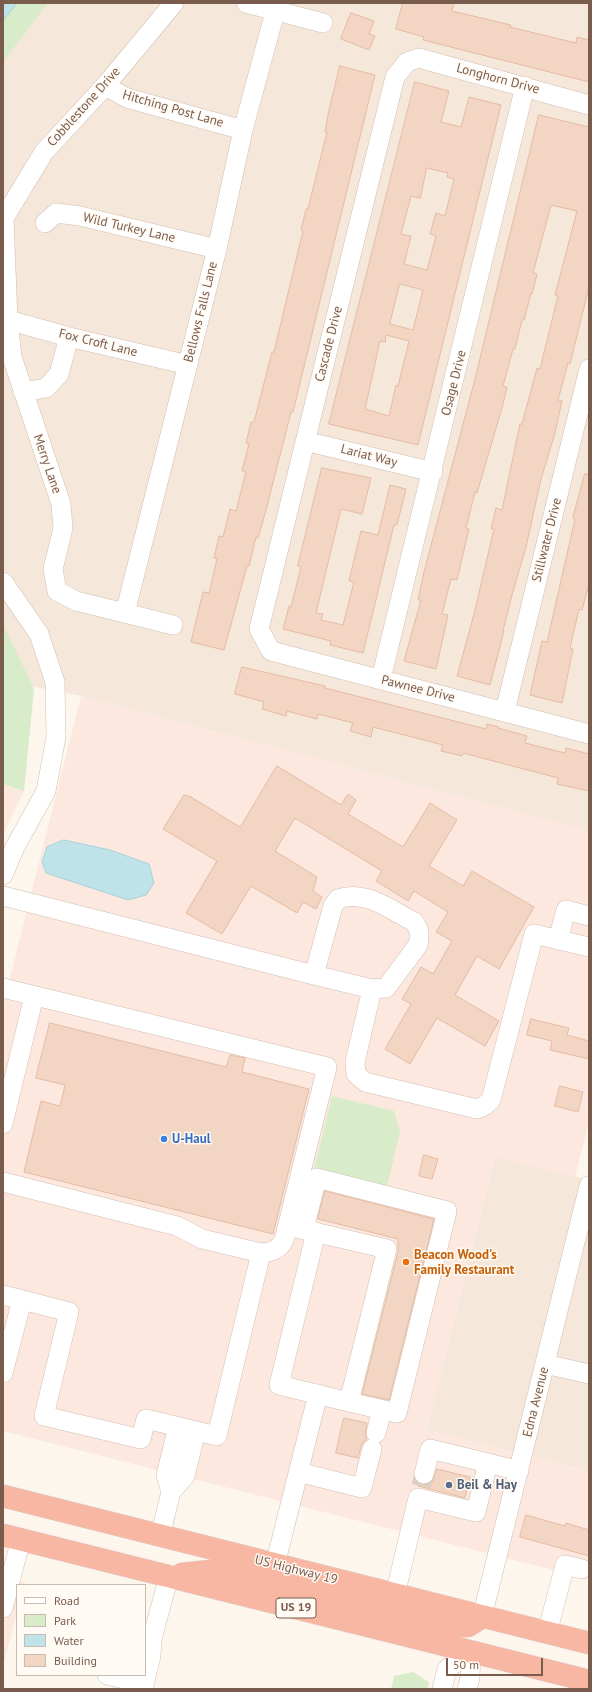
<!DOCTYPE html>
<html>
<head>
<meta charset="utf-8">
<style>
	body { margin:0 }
	#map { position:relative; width:592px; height:1692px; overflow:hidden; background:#fdf6ec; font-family:"PT Sans",sans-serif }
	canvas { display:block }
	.frame { position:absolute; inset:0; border:4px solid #7a5c4d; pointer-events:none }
	.legend { position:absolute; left:16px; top:1584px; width:130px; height:92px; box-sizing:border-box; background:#fffaf3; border:1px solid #cabbb1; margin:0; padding:5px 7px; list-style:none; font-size:12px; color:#7a5c4d }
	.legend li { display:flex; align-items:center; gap:8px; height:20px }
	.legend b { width:20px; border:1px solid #cabbb1 }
	.scale { position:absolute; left:446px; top:1658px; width:97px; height:18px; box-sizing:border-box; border:2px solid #7a5c4d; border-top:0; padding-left:5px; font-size:12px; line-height:14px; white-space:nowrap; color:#7a5c4d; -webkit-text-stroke:3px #fffaf3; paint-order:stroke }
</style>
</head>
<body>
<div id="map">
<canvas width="592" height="1692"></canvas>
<div class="frame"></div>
<ul class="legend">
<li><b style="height:5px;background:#fff"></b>Road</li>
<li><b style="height:11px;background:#d8ecc9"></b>Park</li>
<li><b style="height:11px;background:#bfe3e8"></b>Water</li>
<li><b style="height:11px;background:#f3d5c3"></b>Building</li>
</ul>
<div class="scale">50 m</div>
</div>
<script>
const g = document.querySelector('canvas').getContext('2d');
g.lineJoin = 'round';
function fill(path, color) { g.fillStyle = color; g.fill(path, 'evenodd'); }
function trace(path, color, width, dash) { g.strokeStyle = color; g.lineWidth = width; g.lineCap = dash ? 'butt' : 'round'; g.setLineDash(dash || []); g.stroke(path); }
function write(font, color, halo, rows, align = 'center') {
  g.font = font + ' "PT Sans",sans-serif'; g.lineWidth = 3; g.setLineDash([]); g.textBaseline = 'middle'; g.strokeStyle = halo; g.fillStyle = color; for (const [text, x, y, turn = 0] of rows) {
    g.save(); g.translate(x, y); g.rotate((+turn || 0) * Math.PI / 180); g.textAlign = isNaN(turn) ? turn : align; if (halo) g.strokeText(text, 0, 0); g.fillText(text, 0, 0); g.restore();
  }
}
fill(new Path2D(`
	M3,3H589V831L81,696L3,681Z
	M495,1156L589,1180V1471L426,1430Z`), '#f5e8da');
fill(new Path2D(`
	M81,696L589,831V1122L575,1177L495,1157L426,1430L589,1471V1579L3,1431V1005Z
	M3,784L24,791L3,835Z
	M3,1577L25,1582L24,1585H17V1613L3,1666Z`), '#fde8e0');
fill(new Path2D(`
	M3,3H48L3,62Z
	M3,624L34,689L24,791L3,784Z
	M332,1096L394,1111L400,1132L387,1187L314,1169Z
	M413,1672L429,1682L428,1689H391L394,1676Z`), '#d8ecc9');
const water = new Path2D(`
	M3,3H17L3,21Z
	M64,840L110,850L149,864L154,883L146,895L128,900L46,873L42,862L47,847Z`);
fill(water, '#bfe3e8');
trace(water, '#a5d3da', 1);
const building = new Path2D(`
	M403,3H454L452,11L511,25L510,27L576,43L577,37L589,40V82L423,40L424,37L396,29Z
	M351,13L374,21L369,34L375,36L369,50L341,39Z
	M340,66L375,75L293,412H291L266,510L258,538L256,537L249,566H247L224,650L191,642L203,592L209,593L217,559L214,558L219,536L223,537L230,509L236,511L246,472L242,471L249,444L246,443L251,422H254L272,352H274L303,231L301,230L306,209H308L327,132H325L328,115Z
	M415,82L449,91L441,122L461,127L469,97L501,105L418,445L329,424ZM427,168L448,173L447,177L454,179L445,216L436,213L430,234L436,236L427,270L404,264L411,236L401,234L411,196L420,198ZM400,284L423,290L413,330L390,324ZM386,335L409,341L398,386L396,385L389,416L365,409L380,341L385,342Z
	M539,115L589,127V287L570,364L568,363L558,400L562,401L555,433L541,479L526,547L512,595L503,631H504L490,685L457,676L474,614L494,529H491L496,508L502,510L520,424H522L537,368L540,369L558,296L555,295L577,211L551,205L533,273L537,274L532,294L531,293L524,320H522L515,349H513L503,386L507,387L502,408L477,493L475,492L466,528L469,529L457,580L451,579L442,614L448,615L436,669L404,661L421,600H418L424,572L475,379Z
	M322,468L371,478L362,514L341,509L316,613L323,614L321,620L343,625L354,582L349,581L361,531L378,535L390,485L406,489L397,525H394L363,653L330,645L331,641L283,629L289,606L291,607L301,567L298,566Z
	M585,474H589V584L582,610L579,609L570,648L573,649L562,703L530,695L542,641L547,642L575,519L573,518Z
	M242,667L325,686V688L478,727L486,729L487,724L499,727L498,728L527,736L525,743L565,753L566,748L589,754V791L557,784L558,778L463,753L462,756L441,751L443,745L373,727L371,737L350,731L353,723L318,714L317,719L287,711L286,716L262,709L264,702L235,694Z
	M277,766L341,805L348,794L356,800L348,814L403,847L430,803L457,820L429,866L463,886L472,871L534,907L499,969L477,956L455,995L499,1021L485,1046L437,1018L410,1064L385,1049L411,1004L402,999L421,967L433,974L452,941L436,932L448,912L414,891L408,901L376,881L382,871L295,818L275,851L317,877L313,891L322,897L316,909L303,902L297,913L251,886L222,934L186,913L217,861L163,829L184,795L191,797L240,827Z
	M531,1019L569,1028L567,1035L589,1041V1059L550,1050L552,1041L527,1035Z
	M50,1023L226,1067L230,1055L245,1058L242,1072L309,1089L273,1234L24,1172L41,1101L60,1106L65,1085L36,1078Z
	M560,1086L583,1092L578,1112L555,1106Z
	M424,1155L438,1159L432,1179L419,1176Z
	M325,1191L434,1219L389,1400L362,1394L398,1252V1239L318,1219Z
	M344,1418L367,1423L365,1436L367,1439L361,1446L358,1458L336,1453Z
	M437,1469L470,1477L465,1498L418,1486L419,1483L427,1485L432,1482Z
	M526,1515L565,1526L566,1523L589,1530V1556L520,1537Z`);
fill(building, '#f3d5c3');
trace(building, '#e6bba3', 1);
trace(new Path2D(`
	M421,1486L424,1474`), '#dcd0c4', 19, [19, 10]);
const minor = new Path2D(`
	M246,3L323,23
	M105,86L127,98L243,130
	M589,105L419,58L407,62L395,77L259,629L271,651L589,734
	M4,218L8,320L12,357L61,504L63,528L53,569L57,591L76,601L173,625
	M4,218L44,152L105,86L174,3
	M45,223L56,213L80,216L217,249
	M8,320L69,337L188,365
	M23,392L46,388L59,374L69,337
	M305,441L433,472
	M3,582L39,634L55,682L56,737L46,791L15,847L3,875
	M125,613L217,249L243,130L275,12
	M381,679L525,86
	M505,711L589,369
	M3,896L310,974L314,975L372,989L386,988L418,945C420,936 420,929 414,922C391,910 365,889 338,899L333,906L314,975
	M558,940L566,910L589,916
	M3,988L327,1067L284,1240C279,1250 272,1252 261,1253L217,1436L146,1419L141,1439L44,1416L69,1312L3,1295
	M372,989L355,1062L356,1074L365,1082L477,1109L484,1106L491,1100L534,934L589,947
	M3,1124L34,996
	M3,1182L177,1226L202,1239L261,1253
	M288,1226L387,1249L349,1402L279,1385L316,1232
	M304,1229L317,1178L447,1211L397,1413L349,1402
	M545,1364L589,1374
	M3,1373L22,1300
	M376,1433L382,1410
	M488,1463L519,1471
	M298,1472L362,1488L372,1449
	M171,1492L166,1475L178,1427
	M160,1536L171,1492L185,1476L196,1431
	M275,1565L318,1394
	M395,1595L418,1498L476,1512L488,1463L430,1449L424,1474
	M3,1608L21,1539
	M482,1617L589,1186
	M547,1633L565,1565L582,1569
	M107,1675L133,1681
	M143,1689L151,1656L152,1639L169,1576
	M442,1689L447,1669L471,1651L470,1678L467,1689`);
const highway = new Path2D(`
	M3,1496L589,1643
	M3,1535L589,1681
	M182,1574L219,1570L451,1626H468L482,1617`);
trace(minor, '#d1beb0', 20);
trace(highway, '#dad1cd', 23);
trace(minor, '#fff', 19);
trace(highway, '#f7b7a3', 22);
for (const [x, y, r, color] of [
	[164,1139,4,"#3f7fe0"],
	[406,1262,4,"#e8710a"],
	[449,1485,4,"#5c6f8a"]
]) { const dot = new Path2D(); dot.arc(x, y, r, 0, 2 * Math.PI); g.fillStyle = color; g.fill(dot); trace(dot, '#fffaf3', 1.5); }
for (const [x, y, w] of [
	[296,1608,40]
]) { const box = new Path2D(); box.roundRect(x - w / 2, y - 10, w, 20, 3); g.fillStyle = '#fffaf3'; g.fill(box); trace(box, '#7a5c4d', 1); }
write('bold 12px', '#7a5c4d', null, [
	["US 19",296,1608]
]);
write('13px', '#7a5c4d', '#fffaf3', [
	["Longhorn Drive",498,79,15],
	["Cobblestone Drive",84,107,-48],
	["Hitching Post Lane",173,109,16],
	["Wild Turkey Lane",129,228,13],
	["Bellows Falls Lane",201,312,-76],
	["Fox Croft Lane",98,343,14],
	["Cascade Drive",329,344,-76],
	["Osage Drive",454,383,-76],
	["Lariat Way",369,456,14],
	["Merry Lane",47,464,71],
	["Stillwater Drive",547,540,-76],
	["Pawnee Drive",418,689,14],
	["Edna Avenue",536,1402,-76],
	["US Highway 19",296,1570,14]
]);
write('bold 13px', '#366cbe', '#fffaf3', [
	["U-Haul",172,1139]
], 'left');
write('bold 13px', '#c56008', '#fffaf3', [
	["Beacon Wood's",414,1255],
	["Family Restaurant",414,1270]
], 'left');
write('bold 13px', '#4e5e75', '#fffaf3', [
	["Beil & Hay",457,1485]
], 'left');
</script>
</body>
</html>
